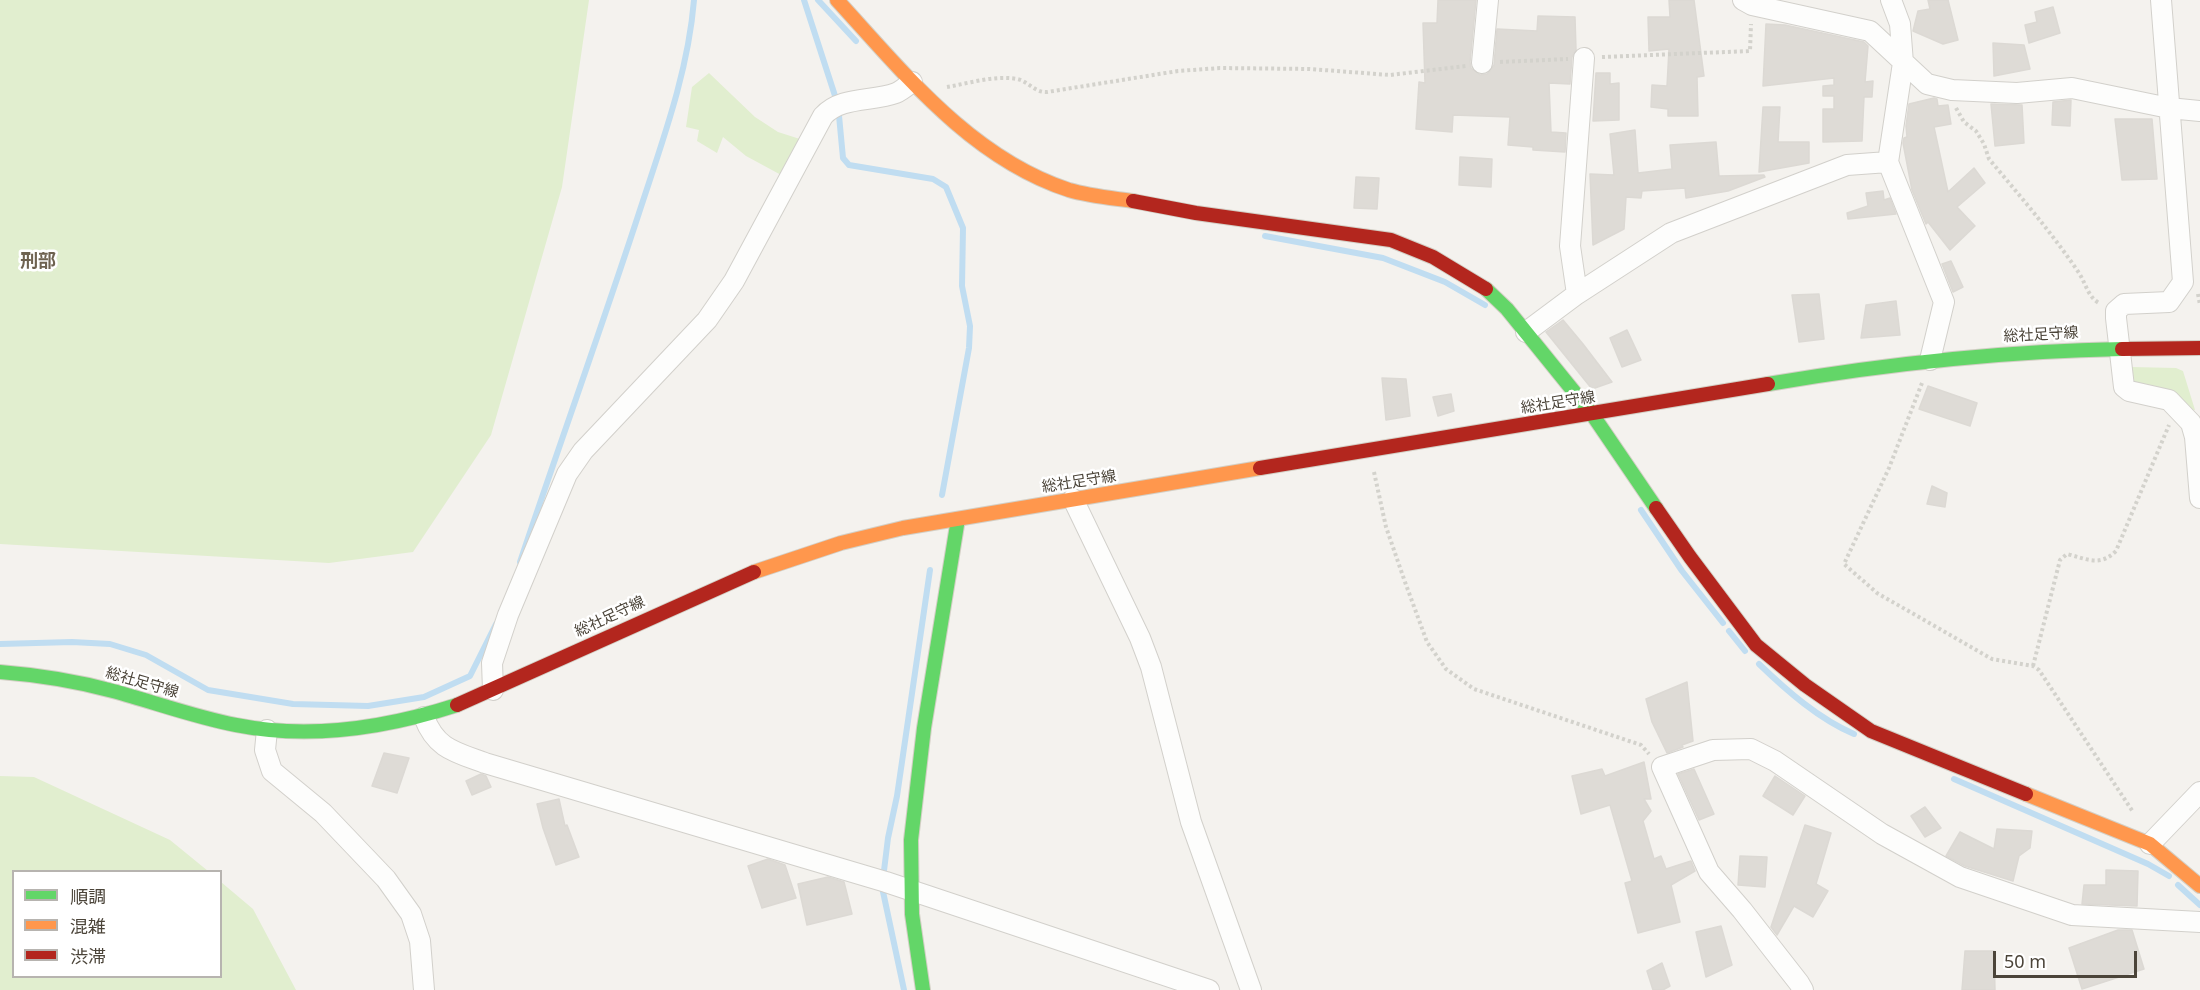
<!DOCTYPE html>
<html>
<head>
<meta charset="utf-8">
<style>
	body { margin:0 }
	#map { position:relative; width:2200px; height:990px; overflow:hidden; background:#f4f2ee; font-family:"Noto Sans","Noto Sans JP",sans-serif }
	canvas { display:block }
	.legend { position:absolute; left:12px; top:870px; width:210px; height:108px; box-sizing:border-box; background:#fff; border:2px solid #b7b4b0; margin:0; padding:8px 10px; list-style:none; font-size:18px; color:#4b4439 }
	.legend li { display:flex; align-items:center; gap:12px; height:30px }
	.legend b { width:30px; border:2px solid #b7b4b0 }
	.scale { position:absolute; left:1993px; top:951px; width:144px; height:27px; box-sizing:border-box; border:3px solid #4b4439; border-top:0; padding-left:8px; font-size:18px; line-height:21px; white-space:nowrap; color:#4b4439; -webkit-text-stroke:4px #fff; paint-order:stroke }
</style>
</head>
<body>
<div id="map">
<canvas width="2200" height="990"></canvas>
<ul class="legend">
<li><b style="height:8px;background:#63d668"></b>順調</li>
<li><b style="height:8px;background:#ff974d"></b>混雑</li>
<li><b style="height:8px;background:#b3261e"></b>渋滞</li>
</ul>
<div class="scale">50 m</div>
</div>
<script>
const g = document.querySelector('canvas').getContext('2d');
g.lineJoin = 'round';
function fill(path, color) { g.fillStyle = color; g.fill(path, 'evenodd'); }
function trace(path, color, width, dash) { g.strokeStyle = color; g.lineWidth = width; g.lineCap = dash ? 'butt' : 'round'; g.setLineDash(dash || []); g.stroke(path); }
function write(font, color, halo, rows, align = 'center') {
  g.font = font + ' "Noto Sans","Noto Sans JP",sans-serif'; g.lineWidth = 5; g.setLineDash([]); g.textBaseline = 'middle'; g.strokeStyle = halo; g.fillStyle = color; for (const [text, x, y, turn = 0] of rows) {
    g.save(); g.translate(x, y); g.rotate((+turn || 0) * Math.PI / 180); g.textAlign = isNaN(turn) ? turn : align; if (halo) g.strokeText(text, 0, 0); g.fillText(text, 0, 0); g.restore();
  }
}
fill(new Path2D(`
	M0,0H589L562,187L491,435L413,552L329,563L0,544Z
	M709,73L755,117L778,132L803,140L783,176L746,156L723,137L717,153L697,141L699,130L686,127L692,87Z
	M2131,367L2176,368L2183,371L2195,410L2187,409L2133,386Z
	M0,776L34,777L170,840L208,871L14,872V976H220L221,882L253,909L296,990H0Z`), '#e1eecf');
trace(new Path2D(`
	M804,0L838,105L843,158L849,165L933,179L946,187L963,228L962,286L970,326L969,348L942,495
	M818,0L856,41
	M1265,236L1383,258L1445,282L1485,305
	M1641,510L1682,571L1723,623
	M520,562C559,446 600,332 638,216C661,145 688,74 694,0
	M1729,631L1745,651
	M0,644L72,642L110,644L146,655L208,690L293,704L368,706L424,697L470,676L496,624
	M1759,664C1787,691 1819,719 1854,734
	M1954,779L2148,864L2169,876
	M2178,885L2200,905
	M904,990L882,887L888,838L897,796L930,570`), '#c0ddf1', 6);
const building = new Path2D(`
	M1438,0H1476L1470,62L1471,68L1480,75L1487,74L1494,65L1497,29L1537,31L1538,16L1575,17L1576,50L1572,57L1570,84L1549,83L1551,132L1566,133L1565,152L1533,150V147L1508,145L1510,117L1453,115L1452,132L1416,129L1419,82L1425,83L1423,23H1437Z
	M1669,0H1694L1704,76L1697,77L1698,116H1668V109L1651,107L1652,85L1667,86L1669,49L1649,51L1648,17H1670Z
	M1928,0H1948L1958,40L1943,44L1913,31L1918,11L1930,9Z
	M2053,7L2060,33L2029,43L2025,25L2037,22L2035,12Z
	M1766,24L1785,25L1864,42L1868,46L1865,82L1873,81L1872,97H1864L1862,141L1823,142V109H1834V96H1823V86L1834,85V78L1763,86Z
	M1993,43L2024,45L2030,69L1994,76Z
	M1596,73H1610V84L1619,83V120L1593,121Z
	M1934,98L1937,99L1938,106L1948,105L1951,124L1934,127L1948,192L1974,168L1985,183L1957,207L1975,226L1950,250L1928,222L1926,224L1912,190L1903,143L1904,138L1907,137L1906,126L1909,104Z
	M2071,100L2070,126L2052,125L2053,102Z
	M1991,104L2022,105L2024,143L1995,146Z
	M1763,107H1780L1778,142H1809V163L1759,172Z
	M2115,119H2152L2157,179L2122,180Z
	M1635,130L1638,173L1672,169L1670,145L1716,142L1719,176L1764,175L1765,177L1728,191L1686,198L1685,188L1642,191L1641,198L1626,197L1624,229L1593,245L1590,174L1614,175L1610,134Z
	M1460,157L1492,159L1491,187L1459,185Z
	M1356,177L1379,178L1377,209L1354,208Z
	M1883,191L1884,200L1890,198L1896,214L1848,219L1847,213L1868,206L1866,193Z
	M1951,261L1963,287L1953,292L1942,264Z
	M1819,294L1824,339L1799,342L1792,295Z
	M1896,301L1900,335L1861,338L1866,305Z
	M1563,320L1583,344L1612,382L1592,389L1546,332Z
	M1627,330L1641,360L1622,367L1610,338Z
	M1382,378L1406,379L1410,416L1386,420Z
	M1928,386L1977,403L1970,426L1919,409Z
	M1451,394L1454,411L1438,416L1433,397Z
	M1932,486L1947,493L1945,507L1927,504Z
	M1687,682L1693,741L1682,745L1683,747L1667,753L1652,722L1646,699Z
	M384,753L409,758L397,793L372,786Z
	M1644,762L1651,799H1644L1651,811L1643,821L1654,859L1661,856L1666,869L1691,861L1695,871L1671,885L1680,922L1638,933L1625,883L1632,881L1610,805L1581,814L1572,776L1602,769L1605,776Z
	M1694,769L1714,814L1699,820L1678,774Z
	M481,774L486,776L491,787L472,795L466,781Z
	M1775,776L1805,796L1793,815L1763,796Z
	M559,799L565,826L567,825L579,857L556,865L543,828L537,804Z
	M1925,807L1941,828L1925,837L1911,816Z
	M1805,825L1831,833L1816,884L1828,891L1813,917L1794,906L1777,935L1771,927Z
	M1997,829L2032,831L2030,848L2019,856L2013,881L1965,866L1946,856L1960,832L1994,849Z
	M1740,856L1767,857L1765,887L1738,885Z
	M768,859L785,865L796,898L762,908L748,866Z
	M2106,870L2138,871L2137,906L2082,904L2084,885H2106Z
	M828,877L844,882L852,914L807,925L798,884Z
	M1721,926L1732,965L1706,977L1696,932Z
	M2118,930H2132L2144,969L2082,989L2069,948Z
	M1965,951H1994L1995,990H1962Z
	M1662,963L1670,986L1663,990H1653L1647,971Z`);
fill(building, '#dedbd6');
trace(building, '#dcd9d4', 1.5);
const street = new Path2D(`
	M1743,0L1752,5L1870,31L1927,84L1952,90L2017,93L2072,88L2169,108L2200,111
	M1891,0L1900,24L1903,63L1888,162L1944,302L1930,360
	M2161,0L2183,282L2169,302L2124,304L2116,311V318L2124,387L2129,391L2169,400L2191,423L2195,437L2200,498
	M1482,63L1488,0
	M1577,294L1570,246L1584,58
	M1526,332L1577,294L1671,233L1847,165L1888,162
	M1073,499L1140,638L1151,667L1191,822L1251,990
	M493,690L492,663L508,615L567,474L583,451L707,320L734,281L823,116C841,96 872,102 896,93C901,91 907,86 912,82
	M424,717C436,749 455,752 485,763L886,882L1209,990
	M267,730L265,750L272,771L323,813L386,879L411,914L420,941L424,990
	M2150,844L2200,792
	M1803,990L1799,983L1742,910L1709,872L1662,767L1713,750L1751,749L1775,761L1882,834L1960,877L2072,915L2200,922`);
const fast = new Path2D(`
	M1486,289L1507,309L1592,414L1656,508
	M1768,384C1886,364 2002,351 2122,349
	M0,672C38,675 76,681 113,691C154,702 194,717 236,725C311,740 386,728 457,705
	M923,990L912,914L911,840L924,728L958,519`);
const slow = new Path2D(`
	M837,0C904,73 971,158 1069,190C1089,196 1112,198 1133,201
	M754,572L841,543L903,528L1260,468
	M2026,794L2150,844L2200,886`);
const jam = new Path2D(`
	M1133,201L1196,213L1391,240L1433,257L1486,289
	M2122,349L2200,348
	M1260,468L1768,384
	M1656,508L1690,557L1756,645L1805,685L1871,731L2026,794
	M457,705L754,572`);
trace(street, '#d2d0cb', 22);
trace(fast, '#d3cfc5', 16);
trace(slow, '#d3cfc5', 16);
trace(jam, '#d3cfc5', 16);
trace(new Path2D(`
	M1602,57L1750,51L1751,24
	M1500,62L1568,59
	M947,87C970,83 995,75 1017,79C1028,81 1035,93 1047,92L1178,71L1220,68L1310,69L1390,75L1466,66
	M1956,108L1964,122L1976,131L1984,144L1989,159C2020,196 2052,233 2079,273C2086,284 2088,297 2099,303
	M2198,294L2200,305
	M1922,383L1889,468L1844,564L1877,593L1992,659L2033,666L2039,670L2133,812
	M1374,472L1386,527L1405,582L1427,642L1446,669L1474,689L1641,745L1649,754
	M2033,666L2060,560L2067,554C2087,559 2100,567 2116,551L2169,425`), '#d3d2cc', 4, [3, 3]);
trace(street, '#fdfdfc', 20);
trace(fast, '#63d668', 14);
trace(slow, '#ff974d', 14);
trace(jam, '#b3261e', 14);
write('15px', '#4b4439', '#fff', [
	["総社足守線",2041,335,-3],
	["総社足守線",1558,403,-9],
	["総社足守線",1079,482,-9],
	["総社足守線",610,617,-25],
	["総社足守線",142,683,16]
]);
write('bold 18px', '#6e6250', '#fff', [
	["刑部",38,262]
]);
</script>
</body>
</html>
